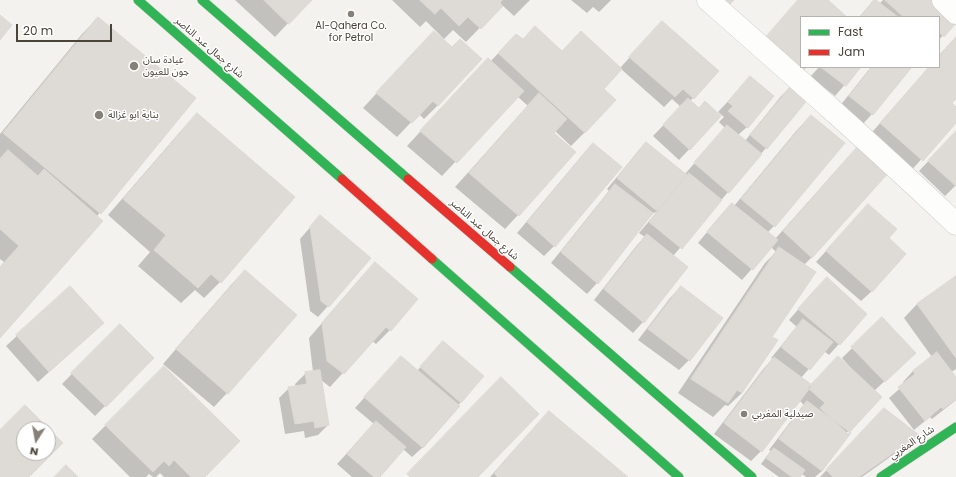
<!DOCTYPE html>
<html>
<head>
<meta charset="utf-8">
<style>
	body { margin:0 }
	#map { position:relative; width:956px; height:477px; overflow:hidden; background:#f4f2ee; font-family:Poppins,sans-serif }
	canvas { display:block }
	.legend { position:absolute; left:800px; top:16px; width:140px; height:52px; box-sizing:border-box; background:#fff; border:1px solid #b7b4b0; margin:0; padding:5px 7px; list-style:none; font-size:12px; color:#4b4439 }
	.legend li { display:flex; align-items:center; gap:8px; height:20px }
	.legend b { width:20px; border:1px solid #b7b4b0 }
	.north { position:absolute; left:16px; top:421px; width:40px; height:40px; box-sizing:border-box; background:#fff; border:1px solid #b7b4b0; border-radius:50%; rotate:191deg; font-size:11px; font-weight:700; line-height:16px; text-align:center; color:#4b4439 }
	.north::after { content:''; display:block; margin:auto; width:14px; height:18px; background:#868178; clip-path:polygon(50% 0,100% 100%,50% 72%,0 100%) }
	.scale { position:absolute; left:16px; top:24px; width:96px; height:18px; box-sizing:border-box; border:2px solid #4b4439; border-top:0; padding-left:5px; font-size:12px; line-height:14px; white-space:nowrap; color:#4b4439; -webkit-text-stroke:3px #fff; paint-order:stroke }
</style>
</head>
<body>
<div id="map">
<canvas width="956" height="477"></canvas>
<ul class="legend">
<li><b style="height:5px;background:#30b455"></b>Fast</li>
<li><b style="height:5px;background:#e5322d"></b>Jam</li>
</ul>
<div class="north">N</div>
<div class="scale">20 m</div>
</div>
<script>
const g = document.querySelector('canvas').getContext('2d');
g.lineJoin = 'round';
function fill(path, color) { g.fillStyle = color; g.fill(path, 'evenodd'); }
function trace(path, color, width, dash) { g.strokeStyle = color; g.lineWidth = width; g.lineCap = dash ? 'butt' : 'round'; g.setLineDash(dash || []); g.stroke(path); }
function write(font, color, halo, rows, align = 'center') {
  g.font = font + ' Poppins,"Noto Sans Arabic",sans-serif'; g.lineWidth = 3; g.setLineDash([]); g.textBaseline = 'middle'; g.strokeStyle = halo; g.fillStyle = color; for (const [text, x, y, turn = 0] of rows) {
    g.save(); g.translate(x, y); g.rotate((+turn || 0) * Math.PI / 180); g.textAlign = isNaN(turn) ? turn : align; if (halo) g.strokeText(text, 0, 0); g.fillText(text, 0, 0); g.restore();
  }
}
fill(new Path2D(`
	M235,0H310L275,37Z
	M392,0H530L514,16L502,5L466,42L453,30L444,39L426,21L420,27Z
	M571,0H611L599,12L593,7L587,13Z
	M875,0L879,4L883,0H934L956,20L939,40V17H859Z
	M98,18L195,98L97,216L0,336V267L4,262L0,259V134L82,34Z
	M662,22L693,98L690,101L698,109L720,117L679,160L653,136L681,107L672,99L664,107L621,69L602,89L585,132L571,146L555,131L518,215L505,229L455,187L528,106L517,96L442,176L407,146L474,73L491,61L502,49L522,40L561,52L581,32L620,68Z
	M956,38V97L951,103L956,108V121L908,174L867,138L929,67H939V55Z
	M420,46L438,105L424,119L419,114L397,137L363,108Z
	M819,67H860L835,96L810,77Z
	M871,67H910L872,114L862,125L839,107Z
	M750,78L747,127L738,135L745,141L781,96L792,86L766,148L673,256L687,267L643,322L633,333L594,300L637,245L645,237L639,233L656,213L655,212L648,218L597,283L587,294L551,263L609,191L607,189L636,154L646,143L685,174L725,128L719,122L724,117L718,112Z
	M197,115L220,282L204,298L195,290L181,303L138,266L150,252L108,215L181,131Z
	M811,116L774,226L767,233L775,239L846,160L860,146L812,257L804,265L771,338L742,393L728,406L725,405L713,417L678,393L765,263L776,252L771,247L742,280L698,243L722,214L732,204L734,206L797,130Z
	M956,132V185L945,196L919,171Z
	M593,144L554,246L544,256L517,233L583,155Z
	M868,205L887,239L872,291L861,301L816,262Z
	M320,216L328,306L318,317L310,311L300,239Z
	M245,271L227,393L214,407L163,364L231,285Z
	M362,277L390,330L376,344L372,341L330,387L321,380L328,425L318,435L305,438L304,431L285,434L279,398L289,388L296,387L295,384L306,373L313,372L309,338Z
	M956,277V369L951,372L956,379V400L932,419L930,417L914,430L889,398L905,384L903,382L913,371L932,357L904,318L917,304Z
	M70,287L103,323L38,382L6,346Z
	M681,287L689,360L679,370L638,340L670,298Z
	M816,289L866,314L829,355L824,351L801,378L811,386L848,367L849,366L842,358L882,319L904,363L874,391L822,471L815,477H806L801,473L798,477H779L761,464L771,451L769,450L797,413L804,405L799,400L761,451L751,461L714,434L764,368L773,359L771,358L797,327L789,320Z
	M120,325L153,358L95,416L62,384Z
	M443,342L483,376L423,447L412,457L403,449L378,477H352L337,464L374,424L355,408L401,357L417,371Z
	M164,367L203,477H164L160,473L156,477H153L149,474L146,477H130L92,439Z
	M549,412L626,477H490Z
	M874,419L917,435L907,445L862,477H820Z`), '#0003');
const building = new Path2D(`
	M264,0H312L289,24Z
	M420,0H502L500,3L503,6L481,29L468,17L459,26L441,8L435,14Z
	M720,0H734L727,7Z
	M798,0H828L847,17H801V67H807L804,70L766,37Z
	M874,0H876L898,17H860Z
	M885,0H935L956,23L944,37L940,33L939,34V17H904Z
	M0,15L12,25L0,40Z
	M98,17L196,98L101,214L3,133Z
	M662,21L719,71L694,99L683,89L675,97L629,57Z
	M535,26L562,51L581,31L622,69L604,89L616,100L585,133L498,53L516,34L523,39Z
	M434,31L452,47L460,39L482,59L438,106L433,101L412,123L376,93Z
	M956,37V99L952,103L956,107V123L923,161L880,123L929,67H939V56Z
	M488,58L524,91L457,163L420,131Z
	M821,67H861L846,86Z
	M872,67H912L873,115L849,96Z
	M750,76L774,96L748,128L728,111L733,106L728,102Z
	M792,85L809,98L767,149L750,135Z
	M539,93L567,119L554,133L576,152L519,216L469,173Z
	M688,98L699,108L705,101L721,116L690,150L663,125Z
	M197,113L295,197L221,283L211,274L198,288L154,250L166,235L123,199Z
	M811,115L845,143L775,227L741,199Z
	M727,125L762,154L729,193L694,163Z
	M956,131V186L928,161Z
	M646,142L687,175L657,211L617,178Z
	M593,143L622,167L555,247L527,222Z
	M860,144L890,171L812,258L783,231Z
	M8,150L38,176L44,169L103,221L0,338V267L19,246L0,229V159Z
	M689,173L722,200L682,249L649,222Z
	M615,184L653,213L598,284L561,252Z
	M732,203L778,240L753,270L707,232Z
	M868,204L897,229L889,238L906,254L872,292L826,251Z
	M320,215L371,258L329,307L321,301L310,227Z
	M647,234L688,267L644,323L604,289Z
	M779,247L816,272L772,337L778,340L742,393L737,390L728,403L691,379Z
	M375,262L418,299L391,331L386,327L344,374L327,361L322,323Z
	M245,270L297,315L228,394L176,349Z
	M956,276V358L917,304Z
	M827,277L867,314L840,345L798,309Z
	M70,286L104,323L49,372L16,335Z
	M681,286L723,318L690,361L648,329Z
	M882,317L916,353L885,382L851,347Z
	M803,319L833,342L810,370L781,347Z
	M120,324L154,358L106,407L71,373Z
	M443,341L484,376L461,403L420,367Z
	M937,352L956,377V399L943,409L941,407L925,421L898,387L915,374L913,371Z
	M401,356L460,406L423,448L364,397Z
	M838,356L882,397L848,434L820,408L825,403L808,388Z
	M774,357L812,385L762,452L724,423Z
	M164,366L240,441L205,477H191L174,460L169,466L164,461L153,472L105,425Z
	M320,370L329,425L315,428L314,421L295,424L288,387L307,384L305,372Z
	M501,377L539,414L478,477H410L407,474Z
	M807,401L851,433L822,471L779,439Z
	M25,405L63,443L29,477H0V430ZM24,429H48V453H24Z
	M884,408L919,435L859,477H833L826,470Z
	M549,411L628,477H498L494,473Z
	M376,421L406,447L380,477H374L347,454Z
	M774,448L805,470L800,477H792L766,458Z
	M66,465L78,477H54Z`);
fill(building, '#dedbd6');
trace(building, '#dcd9d4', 1);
const street = new Path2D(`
	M708,0C792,74 875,147 956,224
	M943,0L956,13`);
const fast = new Path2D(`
	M138,0L342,179
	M202,0L408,179
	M432,259L679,477
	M510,267L752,477
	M881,477L956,427`);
const jam = new Path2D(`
	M342,179L432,259
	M408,179L510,267`);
trace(street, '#d2d0cb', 23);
trace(fast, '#d3cfc5', 10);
trace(jam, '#d3cfc5', 10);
trace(street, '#fdfdfc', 22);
trace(fast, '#30b455', 9);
trace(jam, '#e5322d', 9);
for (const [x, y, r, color] of [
	[351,14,4,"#868178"],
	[134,66,5,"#868178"],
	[99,115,5,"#868178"],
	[744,414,4,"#868178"]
]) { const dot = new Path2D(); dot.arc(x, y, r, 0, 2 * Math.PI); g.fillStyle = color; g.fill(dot); trace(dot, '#fff', 1.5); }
write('10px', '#4b4439', '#fff', [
	["Al-Qahera Co.",351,26,"center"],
	["for Petrol",351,38,"center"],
	["عيادة سان",143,60],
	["جون للعيون",143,72],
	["بناية ابو غزالة",108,115],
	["صيدلية المغربي",752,414]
], 'left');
write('10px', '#4b4439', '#fff', [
	["شارع جمال عبد الناصر",209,48,41],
	["شارع جمال عبد الناصر",484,230,41],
	["شارع المغربي",912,443,-34]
]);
</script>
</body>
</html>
